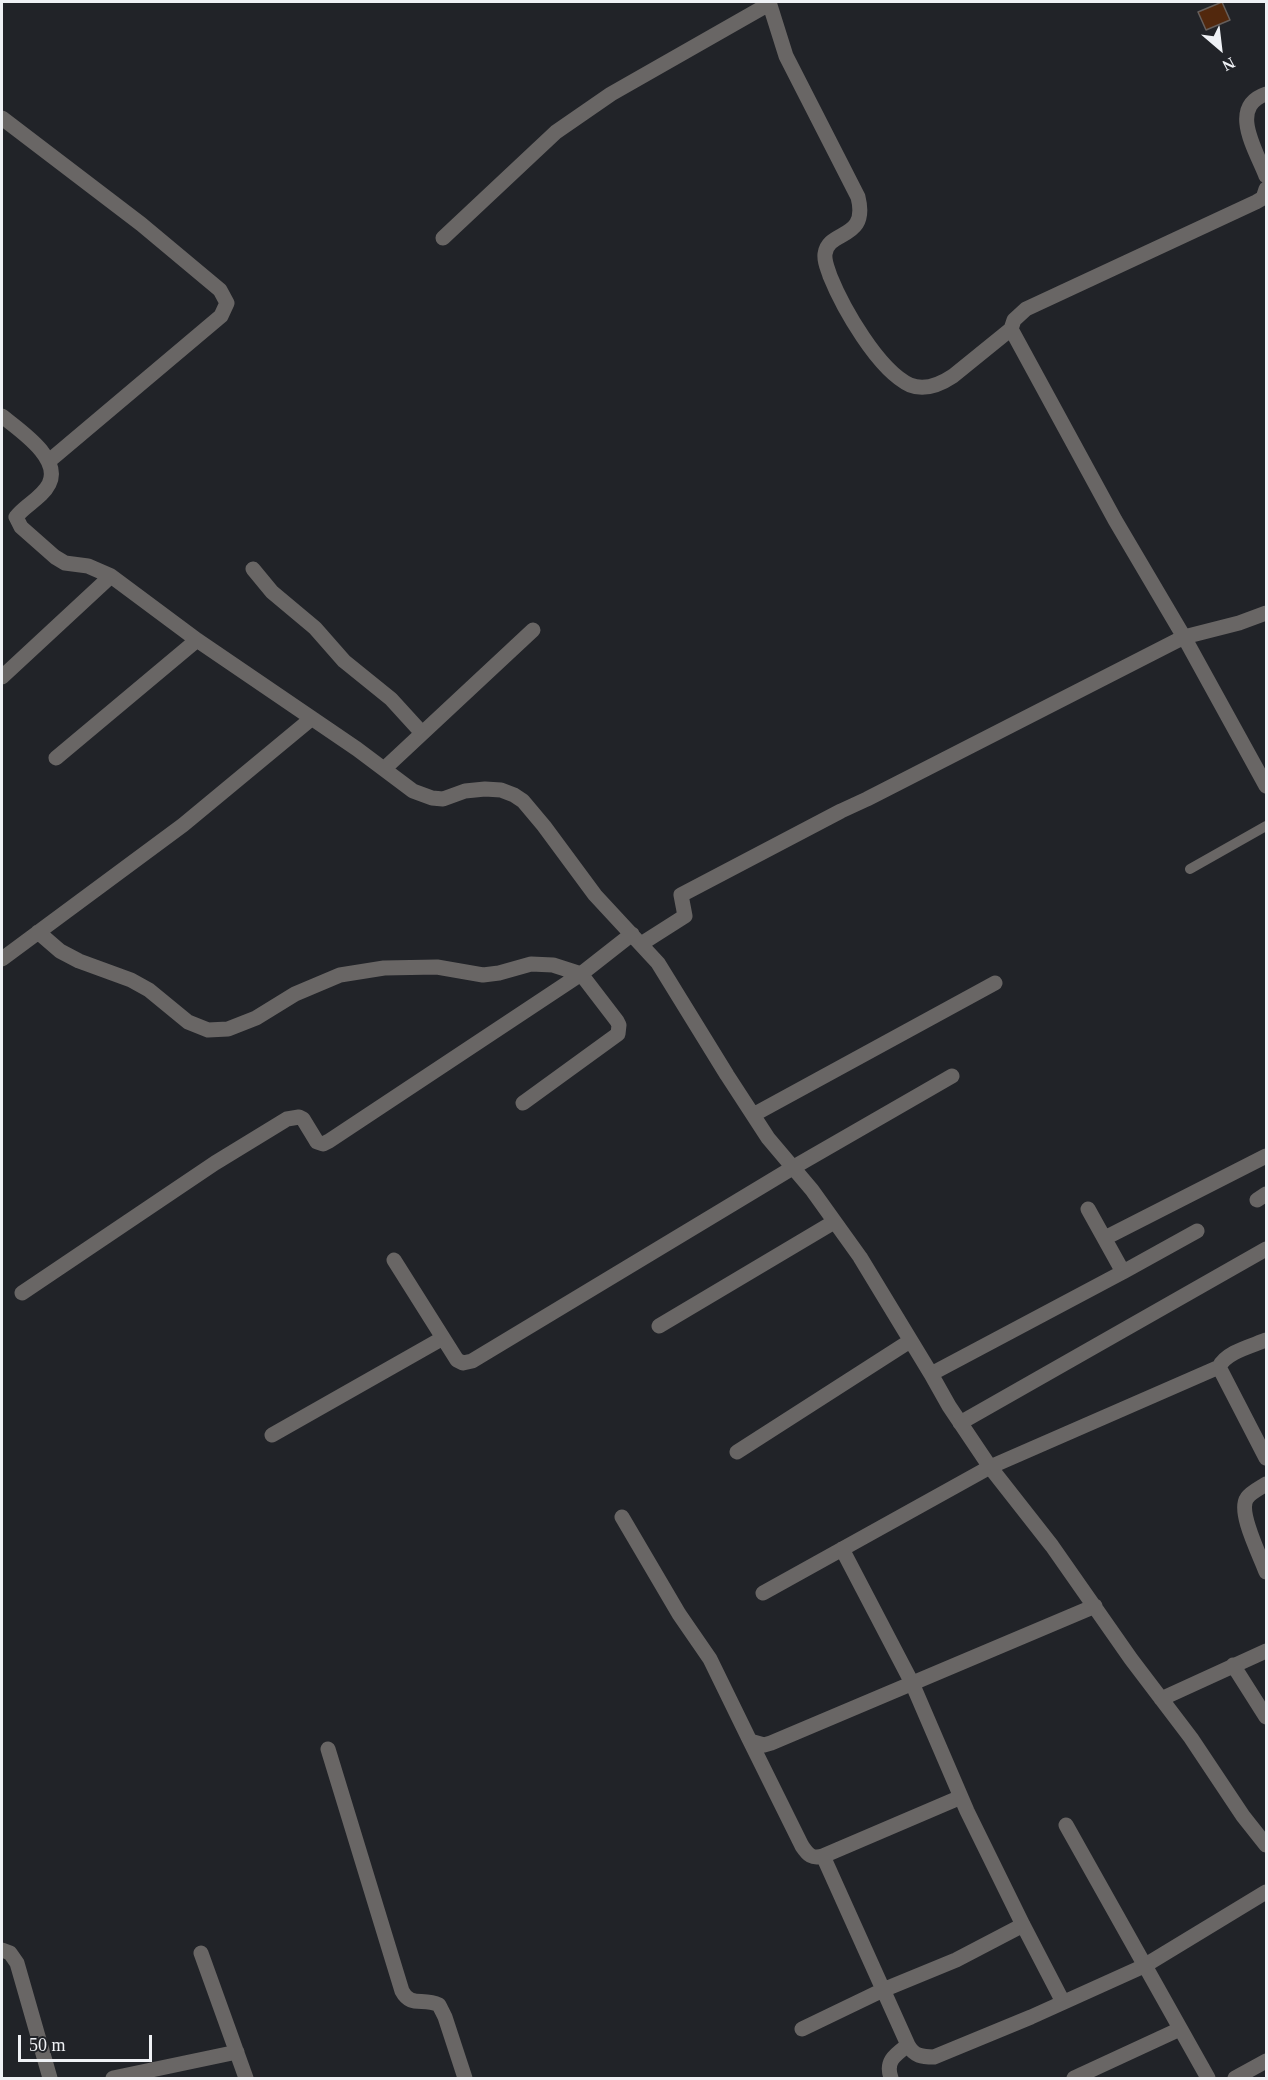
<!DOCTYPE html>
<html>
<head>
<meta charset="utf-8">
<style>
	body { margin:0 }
	#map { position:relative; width:1268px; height:2080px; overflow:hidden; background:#212328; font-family:Georgia,serif }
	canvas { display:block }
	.frame { position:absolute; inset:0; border:3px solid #eff1f5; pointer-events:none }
	.north { position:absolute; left:1190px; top:18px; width:60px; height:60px; -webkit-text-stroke:4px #212328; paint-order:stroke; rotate:152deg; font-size:16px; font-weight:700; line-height:24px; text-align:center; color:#eff1f5 }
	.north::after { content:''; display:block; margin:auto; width:21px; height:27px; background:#eff1f5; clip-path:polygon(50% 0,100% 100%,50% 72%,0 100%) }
	.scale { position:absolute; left:18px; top:2035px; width:134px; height:27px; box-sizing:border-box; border:3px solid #eff1f5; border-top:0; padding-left:8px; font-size:18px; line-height:21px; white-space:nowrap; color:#eff1f5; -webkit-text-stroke:4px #212328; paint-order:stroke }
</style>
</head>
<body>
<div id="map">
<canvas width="1268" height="2080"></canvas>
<div class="frame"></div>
<div class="north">N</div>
<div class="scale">50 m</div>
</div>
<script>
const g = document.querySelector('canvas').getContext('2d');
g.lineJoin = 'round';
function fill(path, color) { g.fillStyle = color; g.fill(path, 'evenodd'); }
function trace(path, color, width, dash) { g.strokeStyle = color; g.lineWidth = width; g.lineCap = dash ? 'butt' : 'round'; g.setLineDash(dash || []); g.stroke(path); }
const building = new Path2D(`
	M1222,2L1230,20L1206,30L1198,12Z`);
fill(building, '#52280d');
trace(building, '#655e5b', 1.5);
trace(new Path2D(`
	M1190,869L1266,826`), '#696665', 10);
trace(new Path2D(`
	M769,2L786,56L858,197C869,241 828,229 825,254C824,262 828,269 830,276C843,308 878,370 910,385C925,391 941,384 953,376L1011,329
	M1266,94C1228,107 1256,150 1266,176
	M2,118L141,224L220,290L227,303L221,316L49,461
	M1266,189L1263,198L1256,202L1026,309L1014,320L1011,329L1115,520L1184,637L1266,786
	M443,238L556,132L611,94L769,4
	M2,416C19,430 62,458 49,484C42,498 25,505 16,517L21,527L55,557L65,563L88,566L111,576L197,640L357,749L413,791L432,798L443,799L465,791L485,789L501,790L514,795L523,801L544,826L595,895L658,963L727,1075L768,1138L812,1190L860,1257L931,1374L949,1406L990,1467L1052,1546L1131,1659L1191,1738L1243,1816L1266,1845
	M253,569L272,592L315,628L344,661L391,699L422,733
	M2,677L111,576
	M56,758L197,640
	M384,769L533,630
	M38,932L60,951L79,961L131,980L149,990L188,1022L208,1030L228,1029L256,1018L295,994L340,975L384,968L437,967L483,975L499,973L531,964L553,965L581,974L617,1021L619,1025L618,1034L523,1103
	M641,944L685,916L681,895L841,811L867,799L1184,637L1239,623L1266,613
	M2,959L183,825L311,719
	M753,1115L995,983
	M1257,1200L1266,1194
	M1105,1238L1266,1156
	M394,1260L457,1360L463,1363L472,1361L794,1167L952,1076
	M1123,1272L1197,1231
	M22,1293L215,1163L287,1119L299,1117L303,1119L317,1142L323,1144L329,1141L581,974L632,934
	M659,1326L834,1222
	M1266,1340C1252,1346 1226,1352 1219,1367L1266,1458
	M931,1374L1123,1272L1088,1209
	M960,1423L1266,1249
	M272,1435L443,1338
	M737,1452L910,1341
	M1266,1484C1260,1488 1251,1492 1247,1498C1237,1512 1261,1557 1266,1572
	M622,1517L679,1614L710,1659L750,1741L764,1745L771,1743L1095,1606
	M842,1549L912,1683L967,1811L1023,1925L1063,2002
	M763,1593L990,1467L1219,1367
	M1233,1665L1266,1717
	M1161,1699L1266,1651
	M750,1741L802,1846C808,1855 812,1859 823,1856L961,1797
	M328,1749L402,1991C411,2008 423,1997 439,2005L445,2017L465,2078
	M1066,1825L1208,2078
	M823,1856L908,2045C914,2056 922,2057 934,2057L1031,2017L1144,1966L1266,1892
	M2,1950L10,1953L17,1963L50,2078
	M201,1953L246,2078
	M802,2029L883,1990L956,1960L1023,1925
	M113,2078L237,2052
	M891,2078C885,2061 895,2055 908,2045
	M1074,2078L1180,2029
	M1235,2078L1266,2061`), '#696665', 15);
</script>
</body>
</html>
